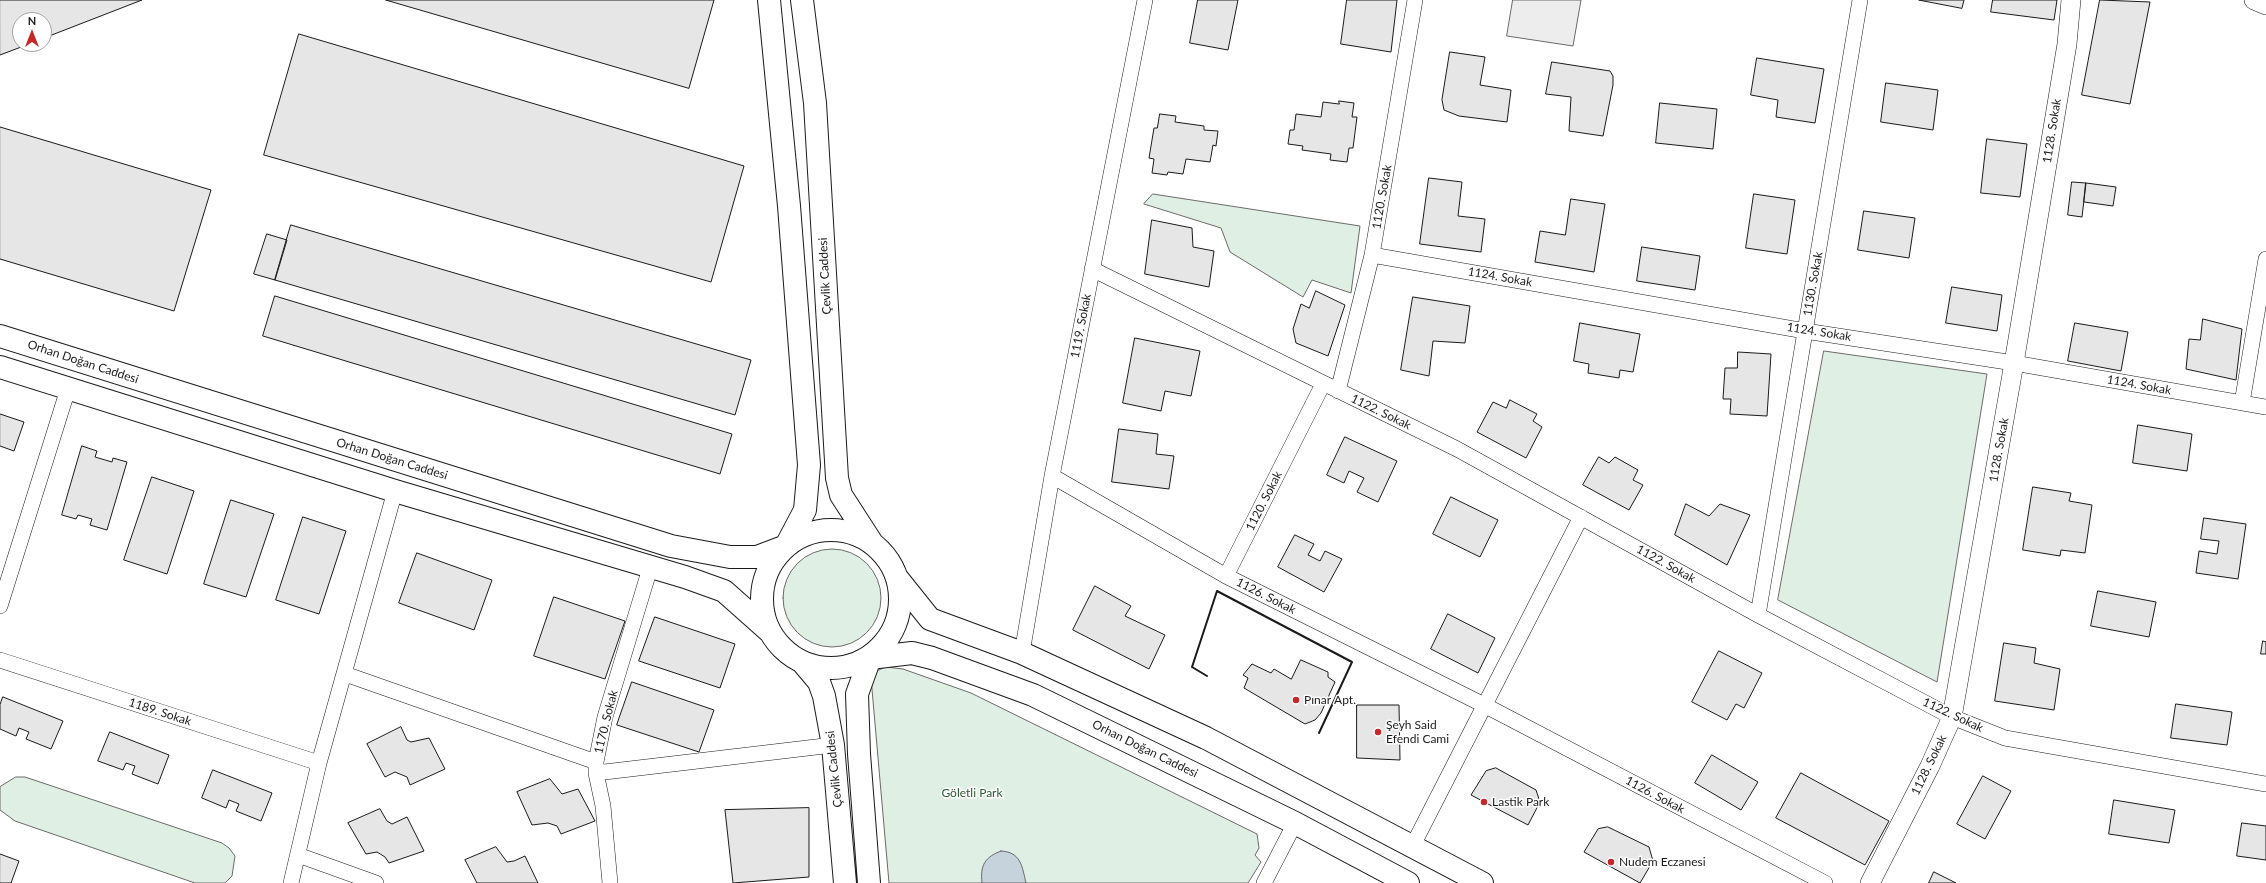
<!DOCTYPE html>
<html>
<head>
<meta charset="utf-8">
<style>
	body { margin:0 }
	#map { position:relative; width:2266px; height:883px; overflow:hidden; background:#fff; font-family:Lato,sans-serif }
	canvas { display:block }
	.north { position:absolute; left:12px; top:12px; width:40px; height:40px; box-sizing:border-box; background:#fff; border:1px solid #a3a3a3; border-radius:50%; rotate:0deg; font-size:11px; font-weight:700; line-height:16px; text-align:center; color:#1a1a1a }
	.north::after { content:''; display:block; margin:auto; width:14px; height:18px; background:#c62828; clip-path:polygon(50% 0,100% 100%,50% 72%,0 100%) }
</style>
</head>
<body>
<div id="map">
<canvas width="2266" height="883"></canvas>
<div class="north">N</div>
</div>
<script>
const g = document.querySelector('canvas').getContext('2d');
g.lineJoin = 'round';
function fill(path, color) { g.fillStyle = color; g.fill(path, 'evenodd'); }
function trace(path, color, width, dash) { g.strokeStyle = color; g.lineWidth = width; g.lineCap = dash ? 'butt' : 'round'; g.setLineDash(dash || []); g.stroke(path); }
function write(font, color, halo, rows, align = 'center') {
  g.font = font + ' Lato,sans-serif'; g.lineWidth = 3; g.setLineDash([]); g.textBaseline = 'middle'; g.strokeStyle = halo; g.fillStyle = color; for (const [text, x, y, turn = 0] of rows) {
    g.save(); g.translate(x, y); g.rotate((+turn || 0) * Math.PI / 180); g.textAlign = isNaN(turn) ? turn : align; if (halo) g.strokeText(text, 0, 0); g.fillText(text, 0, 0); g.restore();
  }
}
const green = new Path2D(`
	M1153,194L1360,226L1351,293L1312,280L1303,297L1230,252L1221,228L1144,204Z
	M1824,351L1987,374L1937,682L1778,600Z
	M783 598a49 49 0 1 1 98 0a49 49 0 1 1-98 0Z
	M886,667L903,669L971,693L1257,834L1259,848L1255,855L1261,862L1248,883H889L871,678L877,671Z
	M16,777H25L222,843L229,848L235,856L232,876L225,883H195L15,821L0,810V787Z`);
fill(green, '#e0efe3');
trace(green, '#6a6a6a', 1);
const parking = new Path2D(`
	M1513,0H1581L1573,46L1507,36Z`);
fill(parking, '#ededed');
trace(parking, '#6a6a6a', 1);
const water = new Path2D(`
	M1001,851C1021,852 1022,866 1026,883H982C980,865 985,857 1001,851Z`);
fill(water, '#c6d2dc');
trace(water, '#6a6a6a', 1);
const building = new Path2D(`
	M0,0H142L44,38V20H20V44H29L0,55Z
	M386,0H714L689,88Z
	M1198,0H1238L1228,50L1190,43Z
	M1347,0H1397L1391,52L1341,44Z
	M1919,0H1964L1962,8Z
	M1993,0H2057L2054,20L1991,12Z
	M2100,0L2150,2L2130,104L2082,95Z
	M299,34L744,166L711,282L264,155Z
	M1450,52L1485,57L1480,85L1511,90L1507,122L1459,116L1444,110L1442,100Z
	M1757,58L1824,69L1815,123L1776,117L1778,100L1751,95Z
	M1552,62L1610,71L1613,76V85L1603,136L1569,131L1571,97L1546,94Z
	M1886,83L1938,90L1933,130L1881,122Z
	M1339,101L1354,103L1352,117H1357L1353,148H1349L1347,162L1330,160L1331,154L1302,150L1303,146L1288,144L1290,130H1294L1296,114L1321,117L1323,102L1339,104Z
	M1660,103L1717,109L1713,149L1656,143Z
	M1160,114L1176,116L1175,122L1204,126V130L1218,131L1216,146L1213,145L1210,162L1186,159L1183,174L1168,172L1167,175L1152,173L1154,159L1149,158L1154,128H1157Z
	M0,127L211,190L174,311L0,259Z
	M1987,139L2027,144L2020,197L1981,193Z
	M1429,178L1462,182L1458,216L1485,219L1481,252L1420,244Z
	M2072,182L2086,183L2082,217L2068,215Z
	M2086,183L2116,187L2113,206L2084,202Z
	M1754,194L1795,200L1787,254L1746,248Z
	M1571,199L1605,204L1594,272L1535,262L1540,231L1565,235Z
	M1864,211L1915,218L1909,258L1858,250Z
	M1152,220L1192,228L1193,247L1214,251L1209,287L1145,274Z
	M291,225L751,360L735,415L275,280Z
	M267,234L287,240L275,280L254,274Z
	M1642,247L1700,256L1695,290L1637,281Z
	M1952,287L2002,295L1997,331L1946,323Z
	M1316,291L1345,305L1328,356L1296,343L1293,329L1301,304L1309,308Z
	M275,296L732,434L720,474L263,336Z
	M1413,297L1470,306L1465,343L1433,341L1429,376L1401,370Z
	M2203,319L2242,329L2236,380L2186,369L2189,339L2200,340Z
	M1580,323L1640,334L1633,372L1620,370L1619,378L1588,373L1589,364L1574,361Z
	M2075,323L2128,332L2121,371L2068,361Z
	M1135,338L1200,351L1191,396L1165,391L1161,411L1123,403Z
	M1738,352L1771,354L1767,416L1730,414L1731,399H1723L1725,368H1737Z
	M1510,400L1537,414L1533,421L1542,427L1526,458L1477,432L1493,402L1506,408Z
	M0,414L24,422L14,451L0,446Z
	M2138,425L2192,434L2187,471L2133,463Z
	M1119,429L1158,434L1156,454L1174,456L1169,489L1112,482Z
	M1345,437L1397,461L1378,502L1357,492L1364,478L1349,471L1344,483L1327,475Z
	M82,446L97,451L95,457L112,462L113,458L127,462L107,530L90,525L92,519L78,515L76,519L62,515Z
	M1599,457L1609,463L1615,457L1638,470L1633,480L1643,485L1629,510L1583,485Z
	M152,477L194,491L167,574L124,560Z
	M2033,487L2071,493L2069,501L2092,505L2085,553L2061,550L2060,556L2023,550Z
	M1451,497L1498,520L1480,557L1433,534Z
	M231,500L274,514L246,597L204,584Z
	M1686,504L1709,516L1720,504L1750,515L1727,565L1675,535Z
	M303,517L346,531L319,614L276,600Z
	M2204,518L2246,524L2238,579L2196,573L2199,551L2217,554L2219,541L2201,539Z
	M1295,535L1314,544L1308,555L1320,561L1325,551L1342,559L1324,592L1278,567Z
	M417,553L492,580L474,630L399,603Z
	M1095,586L1131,606L1125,616L1165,635L1149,669L1073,630Z
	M2098,591L2156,602L2149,637L2091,626Z
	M554,597L625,621L605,679L534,656Z
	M1448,614L1495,638L1478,673L1431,649Z
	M655,617L735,644L720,688L639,661Z
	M2263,641L2266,642V654H2261Z
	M2004,643L2036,648L2034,663L2060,669L2054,710L1995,701Z
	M1719,651L1762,673L1744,708L1736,704L1727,720L1692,702Z
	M1301,660L1328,672V677L1335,682L1321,713L1315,720L1305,724L1244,688L1248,678L1243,675L1252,664L1271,673L1274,669L1291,679Z
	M632,682L714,710L699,752L617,725Z
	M3,697L63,721L51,749L26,739L29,732L19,728L16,736L0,729V705Z
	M2176,704L2232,712L2227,745L2171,738Z
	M1357,705H1399L1400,760L1357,758Z
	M401,727L407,740L411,742L429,738L445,769L410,785L407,777L395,772L385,777L367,744Z
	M110,732L169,755L158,784L132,774L135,766L126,763L123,770L98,761Z
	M1712,755L1758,782L1741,810L1695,783Z
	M1496,768L1536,790L1540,802L1528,825L1471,795L1486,771Z
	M213,770L272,793L261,821L236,811L239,804L229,800L226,808L202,798Z
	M1801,773L1889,821L1865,865L1776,818Z
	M1983,776L2011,791L1985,839L1957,824Z
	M550,779L562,794L578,789L595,821L561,834L557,826L548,823L532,825L517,792Z
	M2114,800L2175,810L2169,843L2109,834Z
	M809,808V877L733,883L725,810Z
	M380,809L387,821L392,824L407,817L424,851L389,863L385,857L377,852L366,854L348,823Z
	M2242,823L2266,826V860L2237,856Z
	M1608,827L1649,847L1653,861L1640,883L1584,852L1598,829Z
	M496,847L507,862L514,861L525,856L538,883H477L465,860Z
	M0,854L19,861L11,883H0Z
	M1934,872L1956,883H1929Z`);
fill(building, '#e6e6e6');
trace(building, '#1a1a1a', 1);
const minor = new Path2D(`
	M1372,255L1805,331L2014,363L2266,407
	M1092,269L1457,449L1758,615L1952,717L2005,738L2266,784
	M1338,391L1372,255L1415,0
	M2242,403L2266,259
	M1052,476L1226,576L1486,706L1825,883
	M1226,576L1323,384
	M0,606L68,389
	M1758,615L1860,0
	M1022,653L1052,476L1145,0
	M0,660L319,763
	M345,674L596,762
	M596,773L833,745
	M1412,847L1581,517
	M298,855L376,883
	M291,883L319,763L395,491
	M610,883L603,806L596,773V762L605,717L651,565
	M1264,883L1295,823`);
const tertiary = new Path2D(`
	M2254,0L2266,5
	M1870,883L1930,766L1952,717L2014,363L2067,44L2071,0`);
const secondary = new Path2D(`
	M802,0L815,103L837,478L841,495L872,543
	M0,336L671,546L730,557H757L786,546L805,510L809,465L789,206L769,0
	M0,367L395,491L685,577L724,591L769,631
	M762 599a69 69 0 1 1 138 0a69 69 0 1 1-138 0Z
	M898,579L930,619L1022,653L1206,738L1482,883
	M803,663L819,682L824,696L833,745L845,883
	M869,883L859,754L857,694L870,658L912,653L932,658L1033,695L1295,823L1408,883`);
trace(minor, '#1a1a1a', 16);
trace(tertiary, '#1a1a1a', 20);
trace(secondary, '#1a1a1a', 24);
trace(minor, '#fff', 15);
trace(tertiary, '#fff', 19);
trace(secondary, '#fff', 22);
trace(new Path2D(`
	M1207,676L1192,667L1217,591L1352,662L1319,733`), '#1a1a1a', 2);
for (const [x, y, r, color] of [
	[1296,700,4,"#c62828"],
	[1378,732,4,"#c62828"],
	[1484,802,4,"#c62828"],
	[1611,862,4,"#c62828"]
]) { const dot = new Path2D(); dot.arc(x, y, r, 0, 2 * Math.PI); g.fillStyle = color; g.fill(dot); trace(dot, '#fff', 1.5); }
write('12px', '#1a1a1a', '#fff', [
	["1128. Sokak",2052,131,-81],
	["1120. Sokak",1382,197,-80],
	["Çevlik Caddesi",825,276,-93],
	["1124. Sokak",1500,277,10],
	["1130. Sokak",1813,284,-80],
	["1119. Sokak",1081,326,-79],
	["1124. Sokak",1819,332,9],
	["Orhan Doğan Caddesi",83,362,18],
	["1124. Sokak",2139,385,10],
	["1122. Sokak",1381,412,26],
	["1128. Sokak",1999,450,-80],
	["Orhan Doğan Caddesi",392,459,17],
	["1120. Sokak",1264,501,-63],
	["1122. Sokak",1666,564,29],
	["1126. Sokak",1266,596,27],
	["1189. Sokak",160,712,18],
	["1122. Sokak",1953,715,25],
	["1170. Sokak",606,722,-76],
	["Orhan Doğan Caddesi",1145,749,26],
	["1128. Sokak",1929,765,-64],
	["Çevlik Caddesi",834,769,-96],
	["1126. Sokak",1655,795,28]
]);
write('12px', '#1a1a1a', '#fff', [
	["Pınar Apt.",1304,700],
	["Şeyh Said",1386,725],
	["Efendi Cami",1386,739],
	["Lastik Park",1492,802],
	["Nudem Eczanesi",1619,862]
], 'left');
write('12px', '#2b5a34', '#fff', [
	["Göletli Park",972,793]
]);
</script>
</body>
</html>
